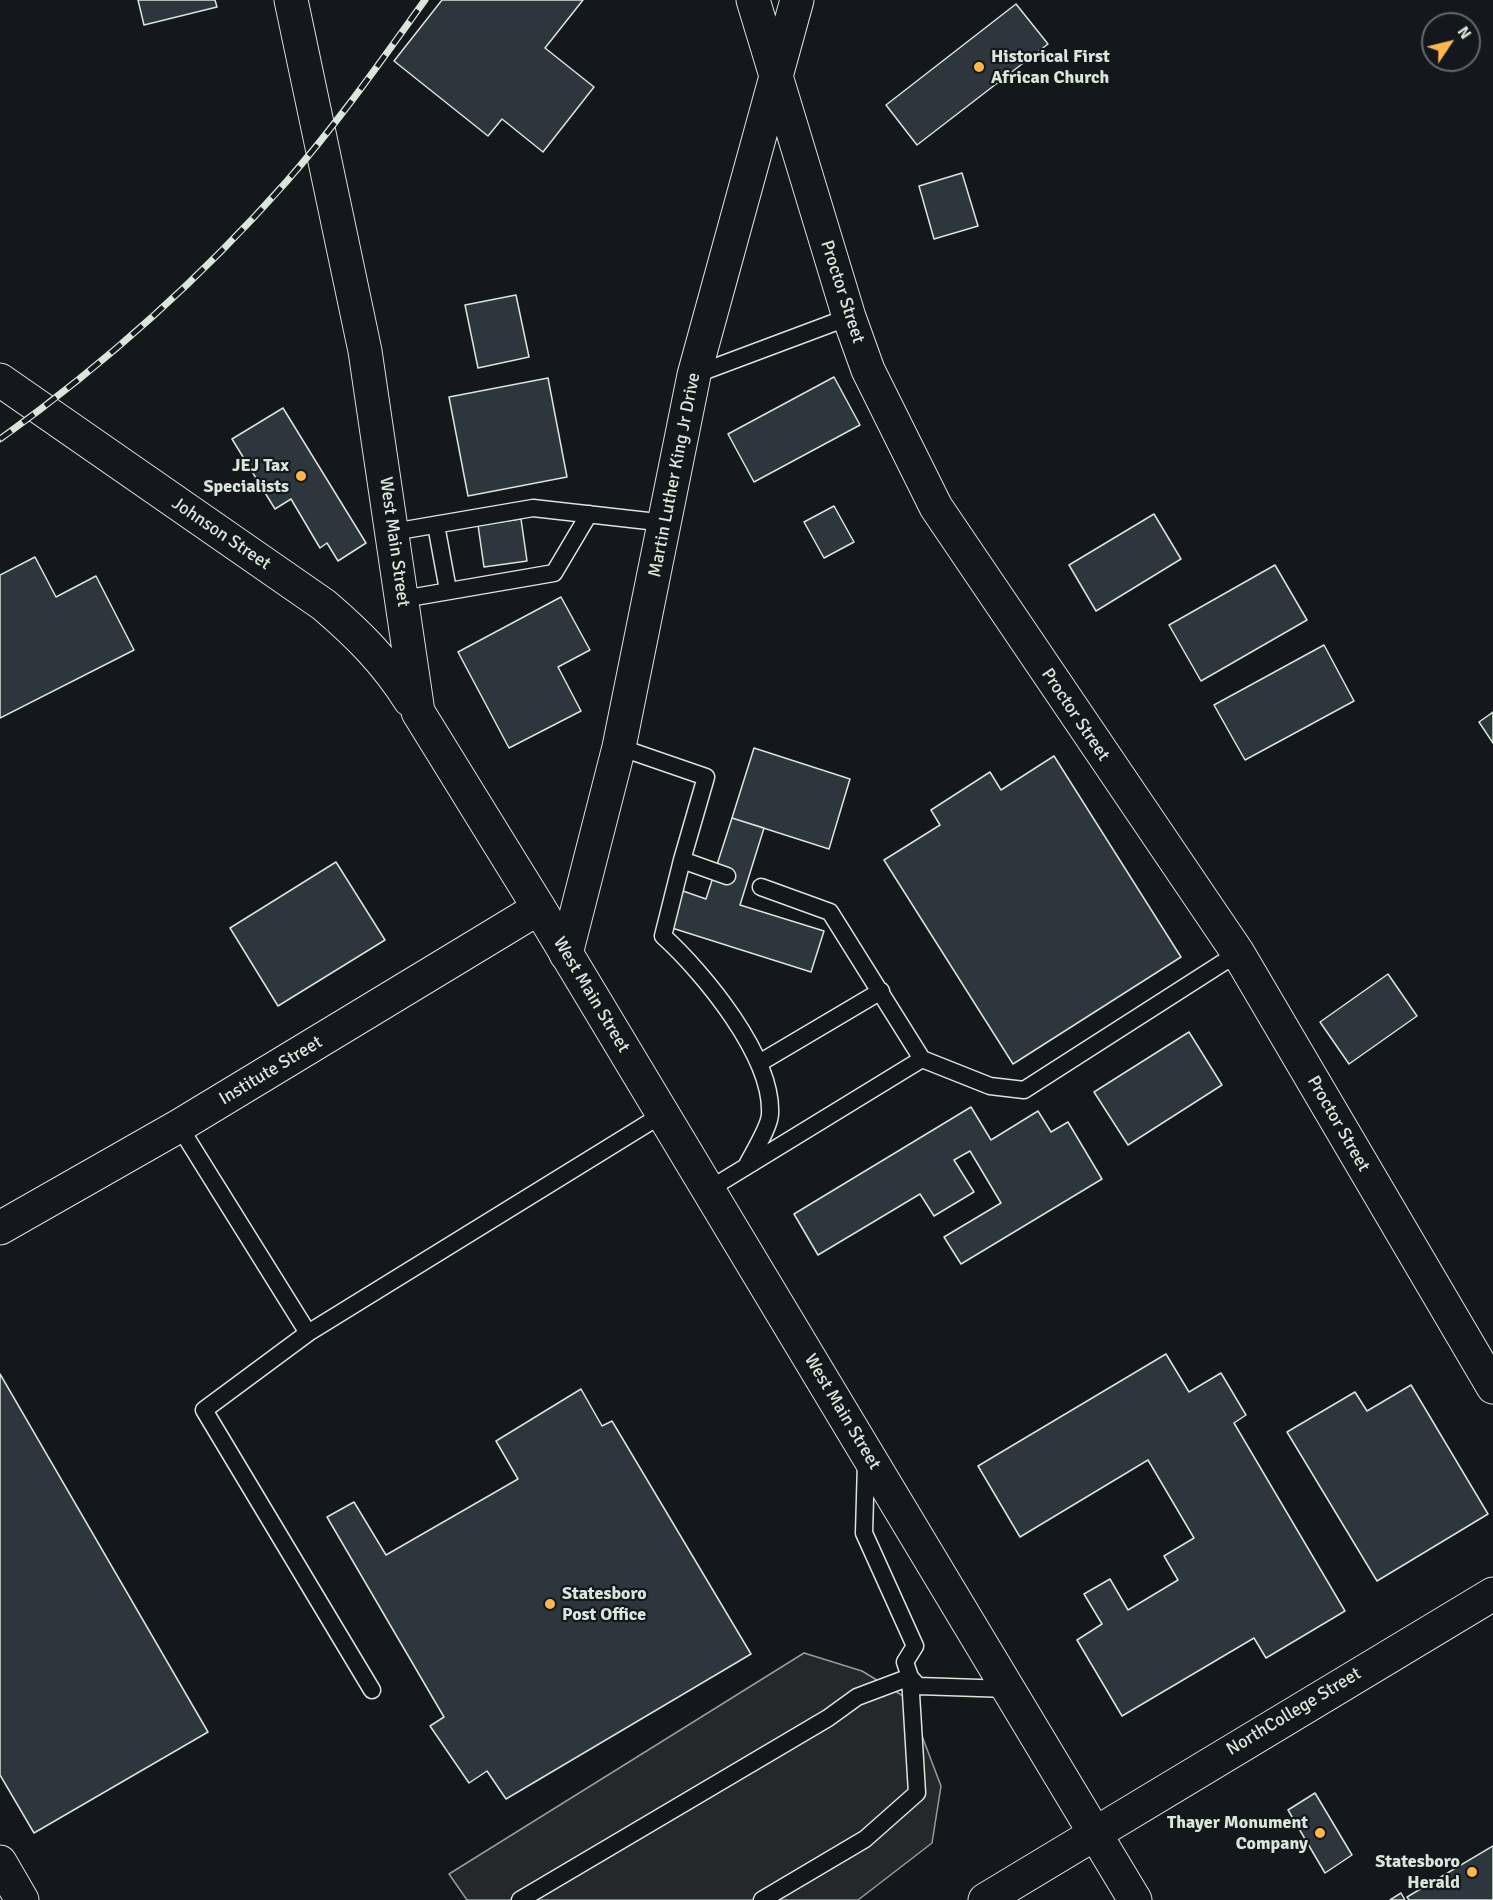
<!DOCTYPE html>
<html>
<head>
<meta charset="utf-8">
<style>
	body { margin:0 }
	#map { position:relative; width:1493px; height:1900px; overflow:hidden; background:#14181c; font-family:Signika,sans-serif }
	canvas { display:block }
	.north { position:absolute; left:1421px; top:12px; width:60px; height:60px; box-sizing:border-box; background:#14181c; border:2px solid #626a69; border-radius:50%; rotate:55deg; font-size:16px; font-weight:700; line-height:24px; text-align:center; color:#d8e6dc }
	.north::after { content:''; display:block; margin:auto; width:21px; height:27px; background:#ffb74d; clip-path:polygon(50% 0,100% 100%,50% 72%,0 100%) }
</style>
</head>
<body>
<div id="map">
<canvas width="1493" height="1900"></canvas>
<div class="north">N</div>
</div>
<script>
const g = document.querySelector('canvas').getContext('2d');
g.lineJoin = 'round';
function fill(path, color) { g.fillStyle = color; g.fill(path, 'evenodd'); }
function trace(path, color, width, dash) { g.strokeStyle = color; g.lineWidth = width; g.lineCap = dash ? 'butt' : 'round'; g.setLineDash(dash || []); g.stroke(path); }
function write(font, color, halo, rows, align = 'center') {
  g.font = font + ' Signika,sans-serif'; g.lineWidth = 4.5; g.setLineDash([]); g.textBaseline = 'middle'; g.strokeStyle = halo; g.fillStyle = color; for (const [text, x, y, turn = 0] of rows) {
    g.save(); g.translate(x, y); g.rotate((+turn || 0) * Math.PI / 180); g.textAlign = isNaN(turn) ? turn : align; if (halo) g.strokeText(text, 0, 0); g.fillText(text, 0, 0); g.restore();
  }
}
const parking = new Path2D(`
	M804,1653L862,1671L908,1699L941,1786L932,1843L858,1900H467L449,1874Z`);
fill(parking, '#24282b');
trace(parking, '#939e99', 1.5);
const building = new Path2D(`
	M138,0H215L217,7L144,25Z
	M442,0H583L545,48L594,87L543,152L502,119L488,136L394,61Z
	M1016,4L1048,44L917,145L886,105Z
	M962,173L978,226L934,239L919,186Z
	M516,295L529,357L478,368L465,305Z
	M834,377L860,425L754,482L728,434Z
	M548,378L567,477L468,496L449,397Z
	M283,408L366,543L338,561L327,543L320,548L291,499L275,509L232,439Z
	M834,506L854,542L824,558L804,522Z
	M1154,514L1181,559L1096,611L1069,565Z
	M521,519L527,561L484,567L478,525Z
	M35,557L56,597L96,576L134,650L0,718V575Z
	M1275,565L1307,620L1201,681L1169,625Z
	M561,597L590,650L558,667L581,711L509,748L458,652Z
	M1324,645L1354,701L1245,760L1214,705Z
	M1493,712V743L1479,722Z
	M754,748L850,779L829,849L732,818Z
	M1054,756L1181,957L1013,1064L884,860L940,825L931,810L990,772L1001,790Z
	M732,818L764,828L740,905L824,931L811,972L672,928L683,891L706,899Z
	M336,862L385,940L278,1006L230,928Z
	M1388,974L1417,1016L1349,1064L1320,1022Z
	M1189,1032L1222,1085L1128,1145L1094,1092Z
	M971,1107L991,1140L1038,1111L1051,1132L1068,1122L1102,1179L961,1264L944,1237L1001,1203L970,1151L954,1160L974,1192L934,1216L920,1194L818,1255L794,1214Z
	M1166,1354L1189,1392L1221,1373L1246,1415L1234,1423L1345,1611L1266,1658L1254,1638L1122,1716L1077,1640L1102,1624L1084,1594L1110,1579L1128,1610L1178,1580L1164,1556L1194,1538L1148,1460L1020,1537L978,1466Z
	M0,1374L208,1732L34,1833L0,1775Z
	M1411,1385L1488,1514L1377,1581L1287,1432L1355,1392L1367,1411Z
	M581,1389L602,1426L612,1421L751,1654L506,1799L487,1771L469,1783L430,1726L444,1717L327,1517L354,1502L386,1555L518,1479L496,1441Z
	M1315,1793L1352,1855L1325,1873L1288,1810Z
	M1493,1846V1900H1409L1407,1897Z
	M1401,1893L1405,1900H1390Z`);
fill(building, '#2c363c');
trace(building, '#d8e6dc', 1.5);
const service = new Path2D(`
	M694,375L849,317
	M436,525L448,590
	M393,532L533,508L666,523
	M403,599L554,573L589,514
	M619,747L706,777L682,860L727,876
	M682,860L663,936C704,973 773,1057 770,1114C770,1126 753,1153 747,1165
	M761,887L830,912L922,1059
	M761,1062L881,991
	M179,1126L308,1333L663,1114
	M708,1190L922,1059L990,1086L1024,1090L1238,953
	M308,1333L204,1410L372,1690
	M866,1463L864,1533L915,1646L905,1662L910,1677L918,1686L1009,1689
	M520,1900L828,1718L857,1697L910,1677L917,1793L865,1839L762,1900`);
const minor = new Path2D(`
	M753,0L849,317L868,370L936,507L1238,953L1493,1387
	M566,954L619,747L694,375L797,0
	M0,1228L179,1126L539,908
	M0,1862L22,1900
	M985,1900L1493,1594`);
const tertiary = new Path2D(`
	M291,0L365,351L418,712L539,908L1135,1900
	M0,380L324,605C359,635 385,661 410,700`);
trace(service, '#d8e6dc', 19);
trace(minor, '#d8e6dc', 35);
trace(tertiary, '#d8e6dc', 35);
trace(service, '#14181c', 16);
trace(minor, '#14181c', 33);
trace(tertiary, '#14181c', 33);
const rail = new Path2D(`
	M0,439C105,364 202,277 287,181C337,124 381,61 425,0`);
trace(rail, '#d8e6dc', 7);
trace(rail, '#14181c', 4.5, [14]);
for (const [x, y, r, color] of [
	[979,67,6,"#ffb74d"],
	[301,476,6,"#ffb74d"],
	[550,1604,6,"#ffb74d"],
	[1320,1833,6,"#ffb74d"],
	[1472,1872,6,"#ffb74d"]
]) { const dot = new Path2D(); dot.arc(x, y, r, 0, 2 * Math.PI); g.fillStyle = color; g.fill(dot); trace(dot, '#14181c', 2); }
write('bold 18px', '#d8e6dc', '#14181c', [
	["Historical First",991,57,"left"],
	["African Church",991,78,"left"],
	["JEJ Tax",289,466],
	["Specialists",289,487],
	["Statesboro",562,1594,"left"],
	["Post Office",562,1615,"left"],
	["Thayer Monument",1308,1823],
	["Company",1308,1844],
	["Statesboro",1460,1862],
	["Herald",1460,1883]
], 'right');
write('18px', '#d8e6dc', '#14181c', [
	["Proctor Street",842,292,72],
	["Martin Luther King Jr Drive",675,475,-79],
	["Johnson Street",221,534,34],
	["West Main Street",394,542,82],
	["Proctor Street",1075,715,56],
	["West Main Street",591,995,59],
	["Institute Street",271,1071,-31],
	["Proctor Street",1338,1124,60],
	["West Main Street",842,1412,59],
	["NorthCollege Street",1294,1712,-31]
]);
</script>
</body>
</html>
